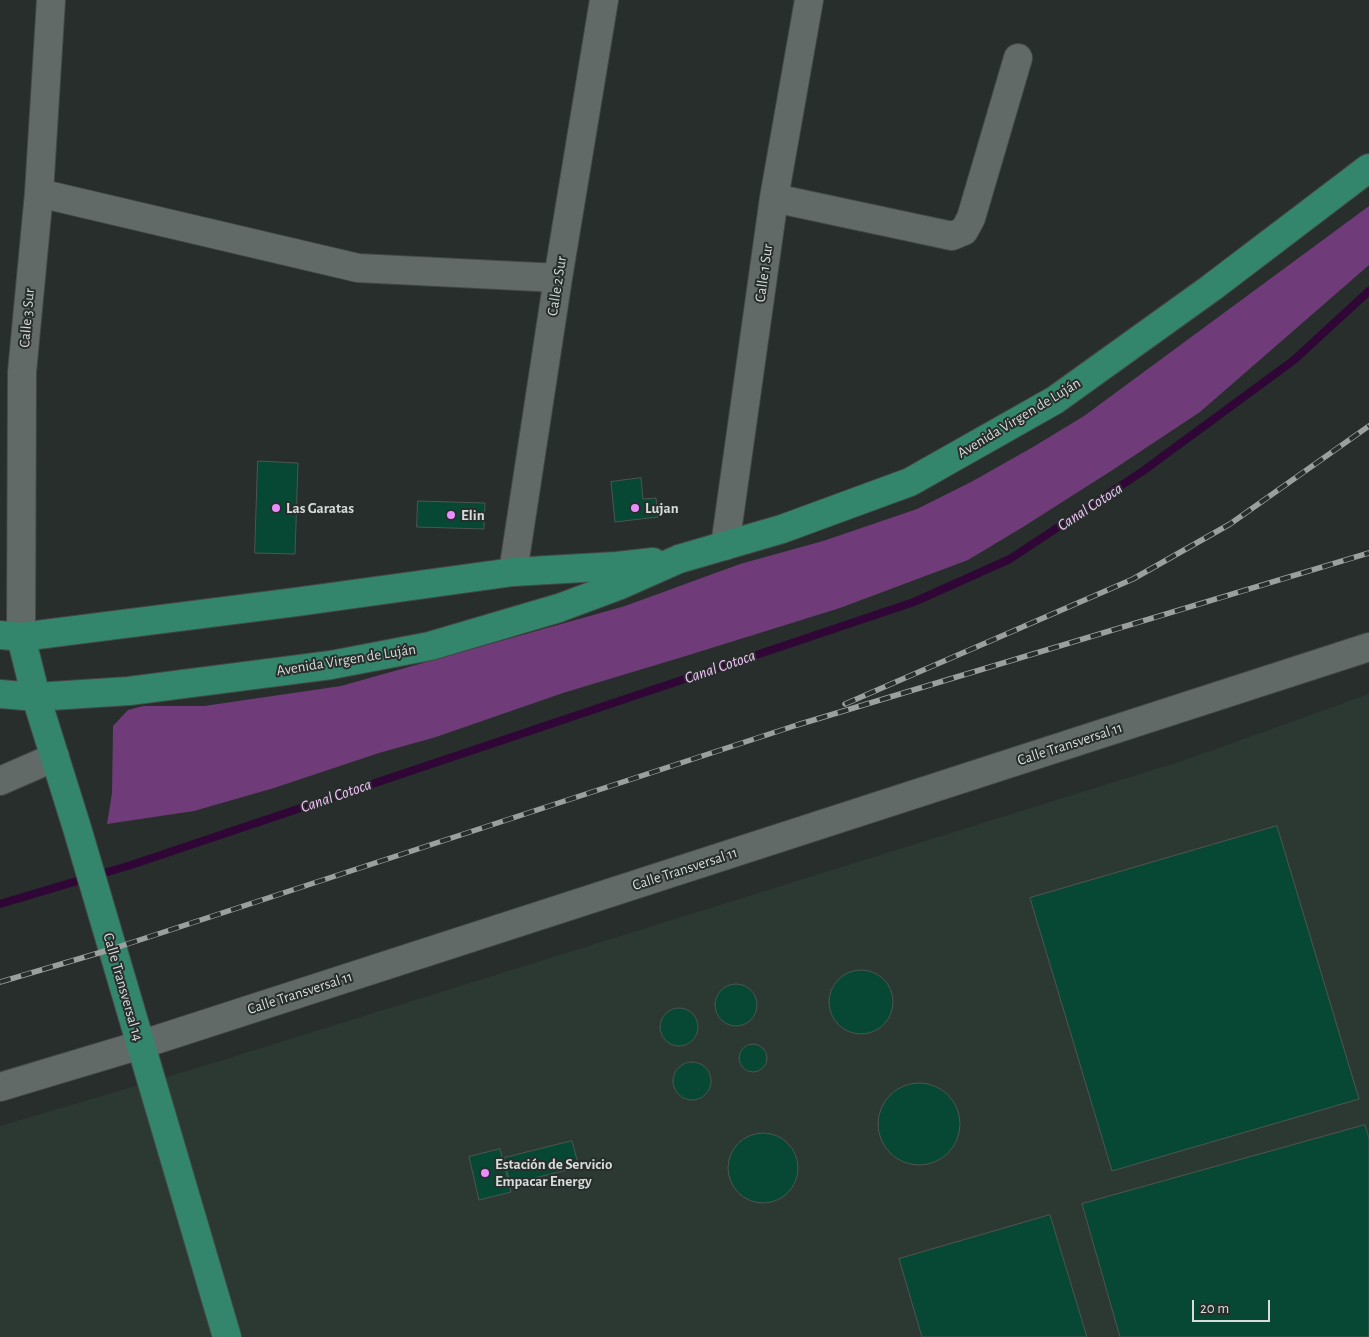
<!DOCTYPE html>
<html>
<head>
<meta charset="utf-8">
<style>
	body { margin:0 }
	#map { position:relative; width:1369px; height:1337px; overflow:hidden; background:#272e2b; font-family:"Alegreya Sans",sans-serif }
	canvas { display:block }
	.scale { position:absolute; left:1192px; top:1300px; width:78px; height:22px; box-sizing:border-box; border:2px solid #d7dbd9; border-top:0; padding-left:6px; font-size:15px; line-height:18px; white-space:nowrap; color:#d7dbd9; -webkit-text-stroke:4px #272e2b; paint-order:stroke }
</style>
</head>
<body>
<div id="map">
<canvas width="1369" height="1337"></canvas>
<div class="scale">20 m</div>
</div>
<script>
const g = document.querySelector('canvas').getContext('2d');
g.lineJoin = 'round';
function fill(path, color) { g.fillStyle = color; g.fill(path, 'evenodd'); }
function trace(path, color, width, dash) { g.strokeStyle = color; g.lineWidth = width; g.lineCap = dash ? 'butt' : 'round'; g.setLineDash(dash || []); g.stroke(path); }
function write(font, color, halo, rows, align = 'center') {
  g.font = font + ' "Alegreya Sans",sans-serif'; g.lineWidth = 4; g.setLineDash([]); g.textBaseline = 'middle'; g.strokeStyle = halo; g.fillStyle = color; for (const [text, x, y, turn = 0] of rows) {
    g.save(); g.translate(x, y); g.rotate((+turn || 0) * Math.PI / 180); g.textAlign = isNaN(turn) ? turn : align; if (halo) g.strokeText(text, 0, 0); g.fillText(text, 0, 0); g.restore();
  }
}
fill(new Path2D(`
	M1369,694V1337H0V1126L210,1064L1188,759Z`), '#2c3832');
fill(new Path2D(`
	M1369,206V265L1200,412L1111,471L1023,527L968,560L840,608L689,655L563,693L436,737L379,753L274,788L194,811L107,824L112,793L113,726L128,710L143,706H204L341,686L625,606L740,564L823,541L917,509L971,482L1033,447L1084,416Z`), '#6f3b79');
trace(new Path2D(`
	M0,904L131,865L914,602L1010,559L1143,471L1294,360L1369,291`), '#2f0636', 8);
const building = new Path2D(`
	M258,461L298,463L295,554L255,553Z
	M641,478L643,499L656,498L658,517L615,522L611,482Z
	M418,501L485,503L484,529L417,527Z
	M1277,826L1359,1099L1112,1171L1030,898Z
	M829 1002a32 32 0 1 1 64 0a32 32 0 1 1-64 0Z
	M715 1005a21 21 0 1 1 42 0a21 21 0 1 1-42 0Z
	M660 1027a19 19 0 1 1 38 0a19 19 0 1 1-38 0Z
	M739 1058a14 14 0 1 1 28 0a14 14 0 1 1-28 0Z
	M673 1081a19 19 0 1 1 38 0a19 19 0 1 1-38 0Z
	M878 1124a41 41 0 1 1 82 0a41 41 0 1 1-82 0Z
	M1365,1125L1369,1138V1337H1120L1082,1204Z
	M728 1168a35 35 0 1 1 70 0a35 35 0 1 1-70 0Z
	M572,1141L579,1167L510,1184L504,1158Z
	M500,1149L511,1192L479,1200L469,1157Z
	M1050,1215L1087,1337H922L899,1259Z`);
fill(building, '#074834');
trace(building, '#4d5551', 1);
const minor = new Path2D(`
	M39,193L358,268L558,278
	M774,198L952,236L964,231L971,218L1018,58
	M725,546L774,198L809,0
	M513,572L558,278L604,0
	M21,637L22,372L39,193L51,0
	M0,781L55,757
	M0,1087L140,1045L1369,647`);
const major = new Path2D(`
	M0,635L21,637L296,602L513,572L617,566L653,562
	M21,637L36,697L77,828L227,1337
	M0,694L36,697L129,691L331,665L430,646L559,608L618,586L679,559L782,529L910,482L1055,400L1211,288L1369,168`);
trace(minor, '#444946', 30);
trace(major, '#444946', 30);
trace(minor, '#626a67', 28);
trace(major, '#33866c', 28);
const rail = new Path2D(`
	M845,704L1133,579L1230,524L1369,426
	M0,982L112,949L797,725L1369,553`);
trace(rail, '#9ba09e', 5.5);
trace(rail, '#272e2b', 4, [11]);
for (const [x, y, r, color] of [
	[276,508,5,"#ea8dfc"],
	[635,508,5,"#ea8dfc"],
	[451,515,5,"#ea8dfc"],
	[485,1173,5,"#ea8dfc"]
]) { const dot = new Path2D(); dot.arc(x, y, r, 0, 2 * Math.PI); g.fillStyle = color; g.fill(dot); trace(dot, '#272e2b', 2); }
write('15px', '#d7dbd9', '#272e2b', [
	["Calle 1 Sur",764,273,-82],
	["Calle 2 Sur",557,286,-81],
	["Calle 3 Sur",27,318,-85],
	["Avenida Virgen de Luján",1019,418,-31],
	["Avenida Virgen de Luján",346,660,-9],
	["Calle Transversal 11",1070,744,-18],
	["Calle Transversal 11",685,869,-18],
	["Calle Transversal 14",123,987,74],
	["Calle Transversal 11",300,993,-18]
]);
write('bold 15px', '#d7dbd9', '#272e2b', [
	["Las Garatas",286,508],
	["Lujan",645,508],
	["Elin",461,515],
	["Estación de Servicio",495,1164],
	["Empacar Energy",495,1181]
], 'left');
write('italic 16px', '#f2c3fa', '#272e2b', [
	["Canal Cotoca",1090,507,-33],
	["Canal Cotoca",720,667,-19],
	["Canal Cotoca",336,796,-19]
]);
</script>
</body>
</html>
